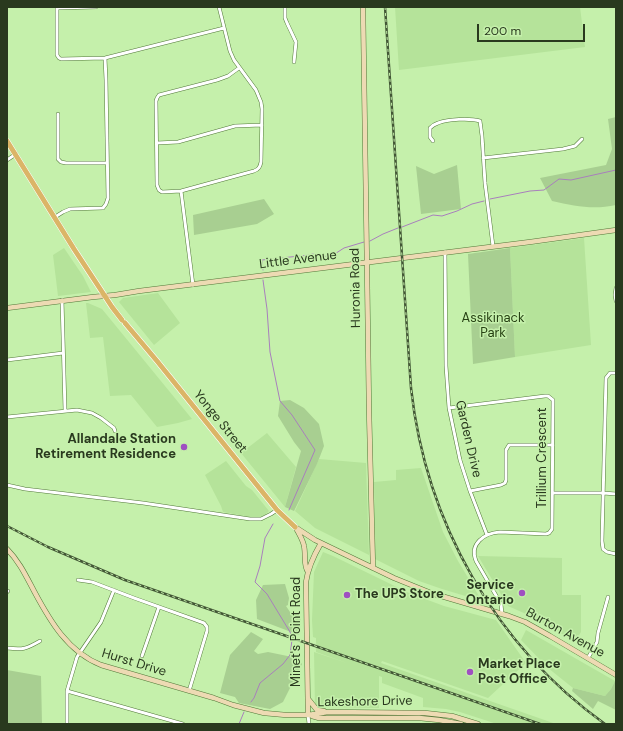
<!DOCTYPE html>
<html>
<head>
<meta charset="utf-8">
<style>
	body { margin:0 }
	#map { position:relative; width:623px; height:731px; overflow:hidden; background:#c5f0ab; font-family:"DM Sans",sans-serif }
	canvas { display:block }
	.frame { position:absolute; inset:0; border:8px solid #29391e; pointer-events:none }
	.scale { position:absolute; left:477px; top:24px; width:108px; height:18px; box-sizing:border-box; border:2px solid #29391e; border-top:0; padding-left:5px; font-size:12px; line-height:14px; white-space:nowrap; color:#29391e; -webkit-text-stroke:3px #c5f0ab; paint-order:stroke }
</style>
</head>
<body>
<div id="map">
<canvas width="623" height="731"></canvas>
<div class="frame"></div>
<div class="scale">200 m</div>
</div>
<script>
const g = document.querySelector('canvas').getContext('2d');
g.lineJoin = 'round';
function fill(path, color) { g.fillStyle = color; g.fill(path, 'evenodd'); }
function trace(path, color, width, dash) { g.strokeStyle = color; g.lineWidth = width; g.lineCap = dash ? 'butt' : 'round'; g.setLineDash(dash || []); g.stroke(path); }
function write(font, color, halo, rows, align = 'center') {
  g.font = font + ' "DM Sans",sans-serif'; g.lineWidth = 3; g.setLineDash([]); g.textBaseline = 'middle'; g.strokeStyle = halo; g.fillStyle = color; for (const [text, x, y, turn = 0] of rows) {
    g.save(); g.translate(x, y); g.rotate((+turn || 0) * Math.PI / 180); g.textAlign = isNaN(turn) ? turn : align; if (halo) g.strokeText(text, 0, 0); g.fillText(text, 0, 0); g.restore();
  }
}
fill(new Path2D(`
	M395,7H580L585,47L399,70Z
	M584,238L591,345L515,357L510,248Z
	M64,248L83,276L91,292L58,296L53,255Z
	M158,293L180,323L154,345L119,302L123,298Z
	M86,303H88L102,309L192,419L178,423L157,427L131,395L110,396L103,337L90,338Z
	M267,433L296,467L285,507L241,453Z
	M319,459L366,463L369,555L315,528L295,511Z
	M226,461L246,486L252,490L269,511L265,515L260,517H250L223,512L221,506L205,475Z
	M421,468L443,532L458,561L482,601L442,589L419,581L375,559L374,482L396,480V470Z
	M323,552L333,556L409,593L444,606L496,620L526,663L488,698L382,661L381,663L556,724H497L460,712L446,709L423,707V698L382,683V677L379,676V708L319,707L315,706L314,652L347,663L316,652V638L313,637L312,620L314,572Z
	M478,556L562,558V595H581V632L575,642L549,626L526,614L508,606Z
	M526,630L615,681L611,689L605,696L573,688L548,668L521,640Z`), '#b5e39a');
fill(new Path2D(`
	M616,117V205C593,210 575,206 552,201L540,178L606,165L612,149L608,119Z
	M457,165L461,209L421,214L416,166L434,174Z
	M264,199L274,214L257,224L194,235L193,215Z
	M510,248L515,357L473,364L468,254Z
	M290,400L304,408L319,424L324,446L317,464L294,511L285,507L301,451L294,442L278,416L280,401Z
	M285,584L289,598L288,605L286,606L290,612L301,620L299,635L257,619L256,600L263,585Z
	M251,632L263,639L254,651L258,654L268,652L297,658L302,664L283,702L270,709L239,703L235,697L220,693L230,655Z
	M7,670L41,676L42,724H7Z
	M615,681L616,710L598,701L593,709L572,691L573,688L605,696L611,689Z`), '#a8cf91');
trace(new Path2D(`
	M490,199L530,191L544,190L559,179L571,180L616,170
	M402,227L433,215L442,216L457,211L472,204L484,201
	M370,241L383,234L398,228
	M312,254L330,257L344,248L364,242
	M263,270L262,260L309,255
	M263,280L267,309L270,352L280,401L292,415L315,450L289,510
	M273,524L265,538L260,566L255,582L267,594L290,632L291,635
	M251,702L254,698L260,683L283,664L290,655L292,640
	M239,724L244,712`), '#a87fbc', 1);
const street = new Path2D(`
	M57,7V55L59,58L61,59L105,58L224,28
	M219,7L230,51L234,60L256,90L261,102L262,109L261,162C260,167 259,169 254,171L181,191L162,192L159,190L157,185L156,101L157,98L159,95L217,80L228,76L239,68
	M285,7V18L287,23L296,42L294,62
	M57,8L96,7
	M58,114V159L61,162L66,163H107
	M433,141L430,137V128C432,126 435,124 438,123C448,119 470,118 480,121L482,136L485,183L493,246
	M157,143L178,142L235,126L262,125
	M483,158L563,149L575,146L582,139
	M7,160L16,154
	M181,191L193,285
	M55,217L63,212L70,209L103,208L106,204L108,198L106,80L105,58
	M445,252L446,366L449,408L460,460L470,491L487,535
	M616,288L615,295L616,301
	M62,300L65,410
	M7,360L63,353
	M616,373H610L606,378L602,541L603,549L607,552L616,554
	M449,408L545,396H548L553,400L552,529L549,533L546,534L500,532C484,533 469,544 476,561L501,604L502,614
	M7,417L77,410L92,413L101,418L114,428L115,431
	M7,485L25,489L143,503L250,519H261L271,514L277,510
	M470,491L501,485L505,483L506,480V450L509,445H553
	M553,493H603L616,494
	M78,580L92,582L134,598L204,623L207,627V631L189,691
	M7,592L8,591
	M7,648C23,650 26,649 40,641
	M142,656L159,607
	M588,658L597,642L598,633L608,597
	M67,691L183,724
	M308,715L309,724
	M67,724V691L77,657L101,622L114,590`);
const secondary = new Path2D(`
	M363,7L367,268L369,410L373,568
	M7,308L93,297L115,295L139,291L530,242L616,230
	M295,527L315,540L394,578L431,593L509,616L525,622L550,636L616,675
	M296,528C299,534 303,540 304,546C306,555 303,565 308,572
	M7,549C19,561 26,576 34,591C50,621 68,652 101,665L214,698L233,705L264,713L286,715H308L328,712L425,713L452,716L478,724
	M309,700L317,710L324,711
	M308,715L306,582C308,567 314,555 321,543
	M312,716L319,718H419L439,720L461,724`);
const primary = new Path2D(`
	M7,141L74,249L112,307L122,320
	M125,323L157,361L277,510L295,527`);
trace(street, '#527839', 4);
trace(secondary, '#527839', 5.5);
trace(primary, '#fff', 6);
trace(street, '#fff', 3);
trace(secondary, '#eddab3', 4.5);
trace(primary, '#dbb567', 5);
const rail = new Path2D(`
	M385,7L411,388C426,523 495,645 605,724
	M7,526L48,547L125,580L540,724`);
trace(rail, '#425635', 2.5);
trace(rail, '#c5f0ab', 1, [3]);
for (const [x, y, r, color] of [
	[184,447,4,"#9f50c1"],
	[522,593,4,"#9f50c1"],
	[347,595,4,"#9f50c1"],
	[470,672,4,"#9f50c1"]
]) { const dot = new Path2D(); dot.arc(x, y, r, 0, 2 * Math.PI); g.fillStyle = color; g.fill(dot); trace(dot, '#c5f0ab', 1.5); }
write('13px', '#29391e', '#c5f0ab', [
	["Little Avenue",298,260,-7],
	["Huronia Road",356,288,-91],
	["Yonge Street",220,422,51],
	["Garden Drive",468,439,77],
	["Trillium Crescent",543,458,-90],
	["Minet's Point Road",297,632,-90],
	["Burton Avenue",565,633,29],
	["Hurst Drive",134,663,17],
	["Lakeshore Drive",365,702,-1]
]);
write('13px', '#274114', '#c5f0ab', [
	["Assikinack",493,319],
	["Park",493,334]
]);
write('bold 13px', '#29391e', '#c5f0ab', [
	["Allandale Station",176,440],
	["Retirement Residence",176,455],
	["Service",514,586],
	["Ontario",514,601],
	["The UPS Store",355,595,"left"],
	["Market Place",478,665,"left"],
	["Post Office",478,680,"left"]
], 'right');
</script>
</body>
</html>
